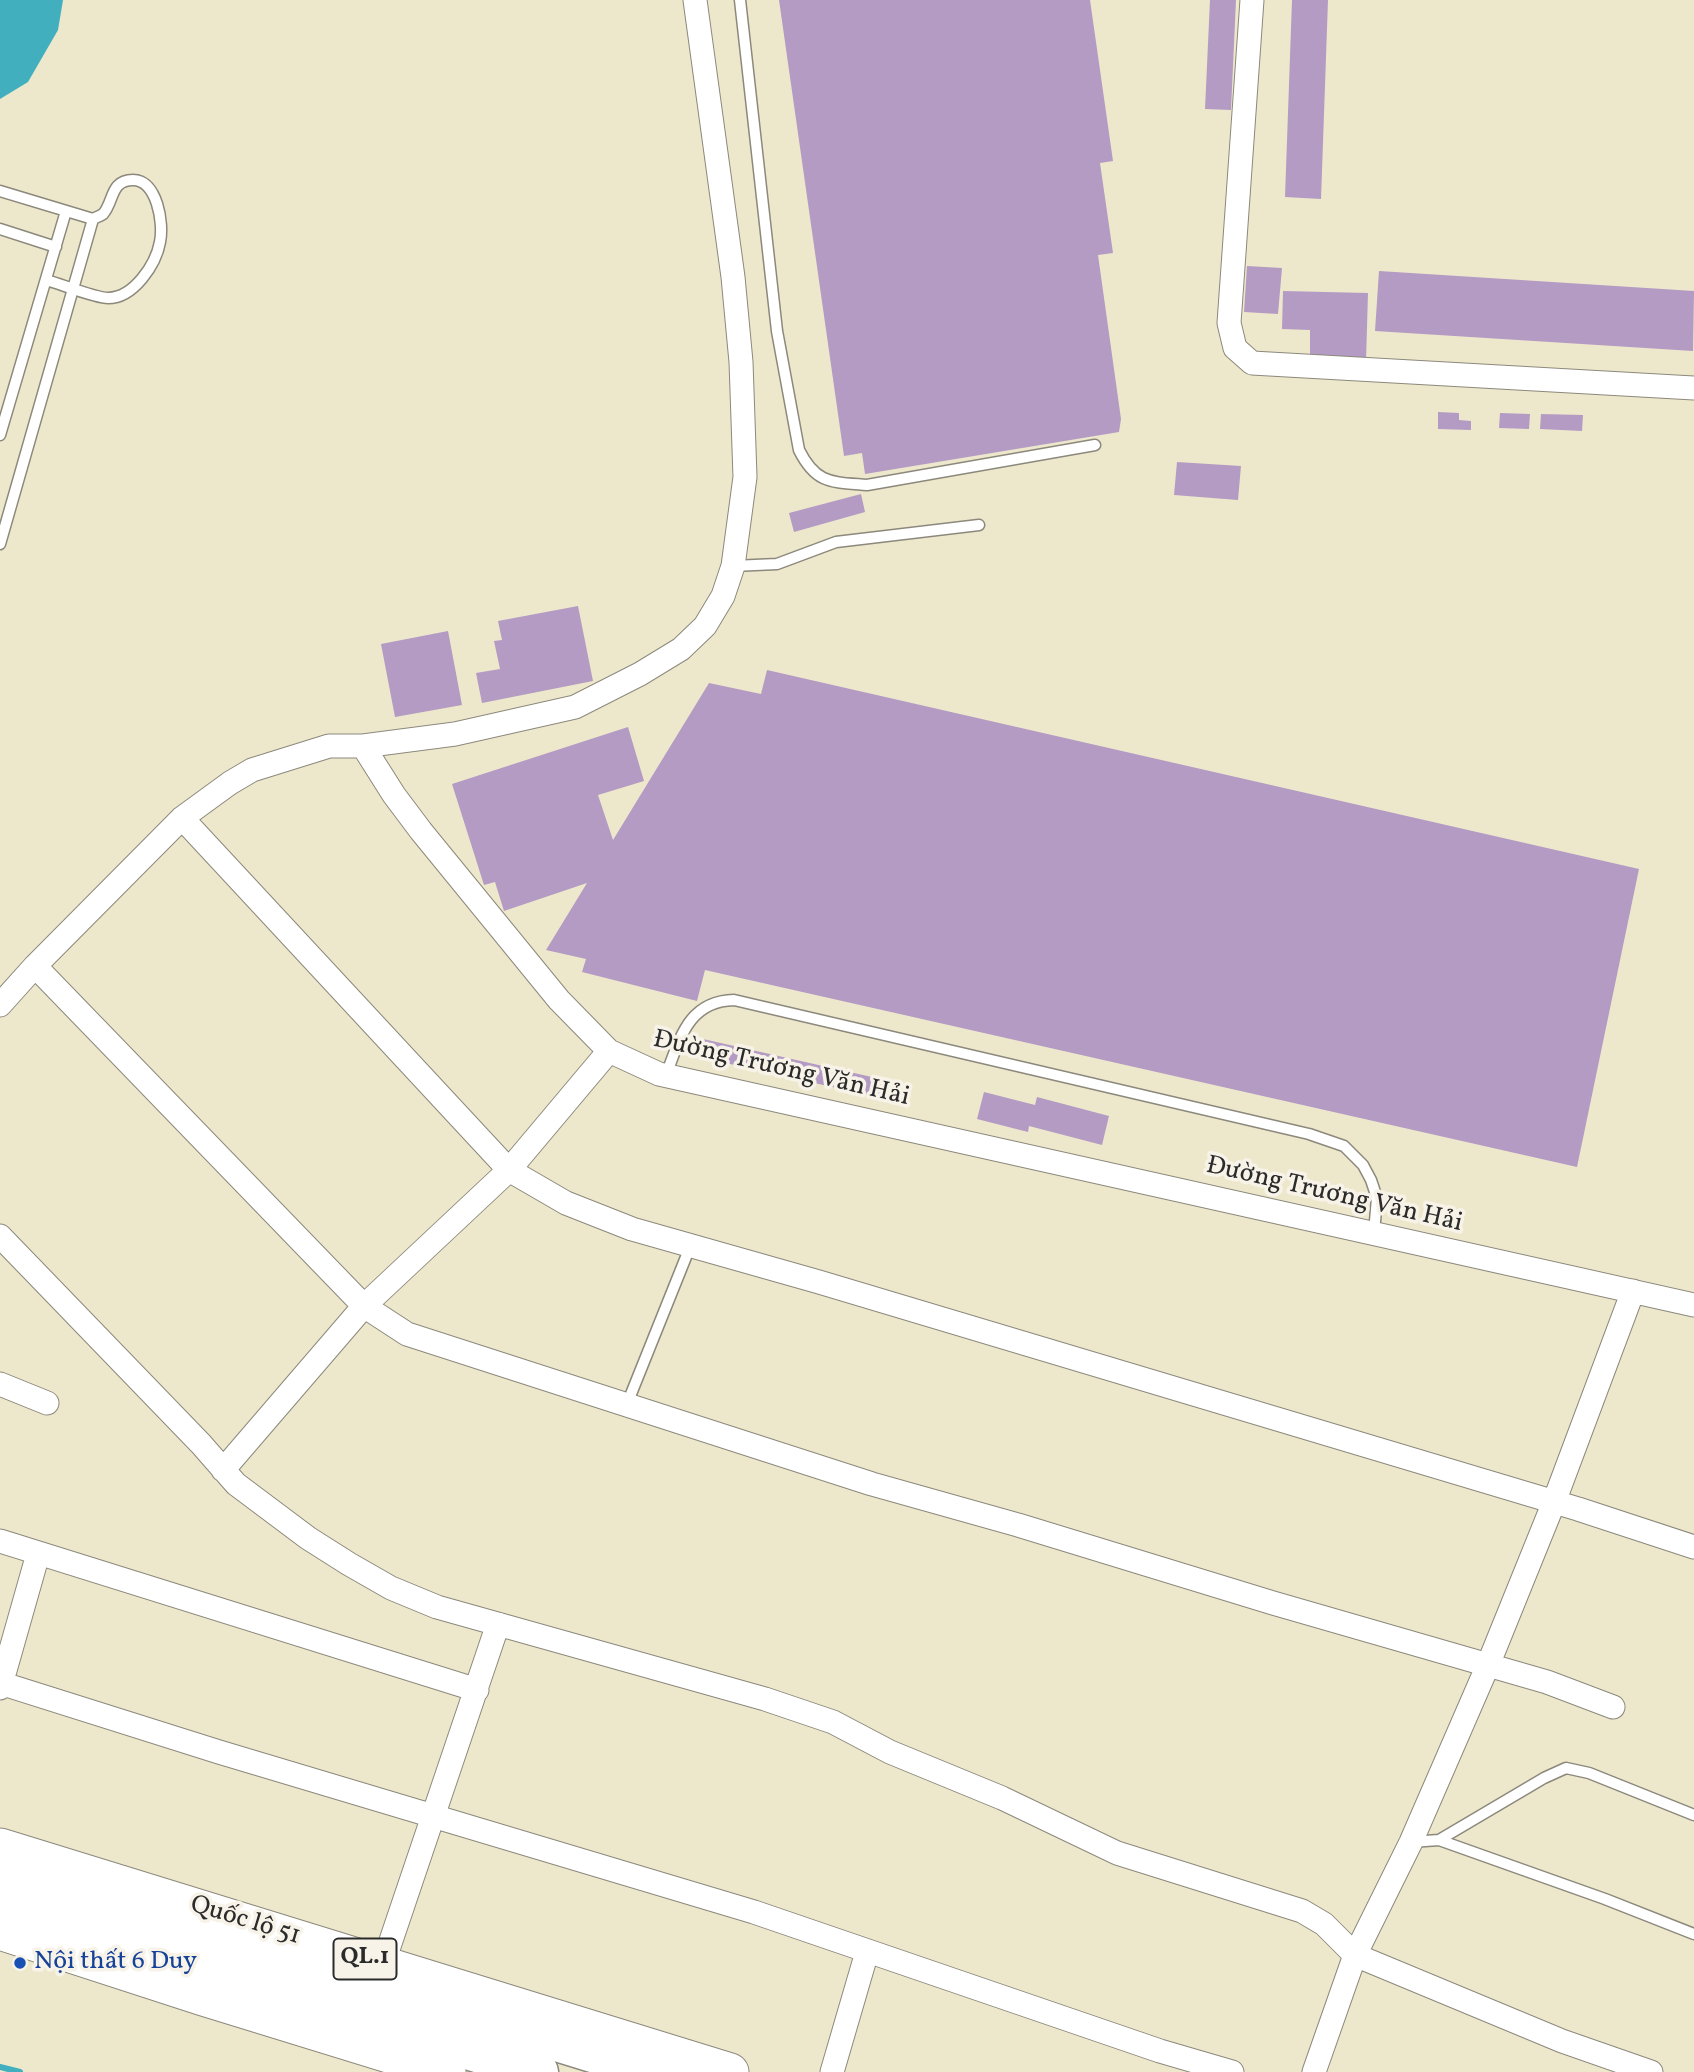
<!DOCTYPE html>
<html>
<head>
<meta charset="utf-8">
<style>
	body { margin:0 }
	canvas { display:block; background:#ede7cc }
</style>
</head>
<body>
<canvas width="1694" height="2072"></canvas>
<script>
const g = document.querySelector('canvas').getContext('2d');
g.lineJoin = 'round';
function fill(path, color) { g.fillStyle = color; g.fill(path, 'evenodd'); }
function trace(path, color, width, dash) { g.strokeStyle = color; g.lineWidth = width; g.lineCap = dash ? 'butt' : 'round'; g.setLineDash(dash || []); g.stroke(path); }
function write(font, color, halo, rows, align = 'center') {
  g.font = font + ' Vollkorn,serif'; g.lineWidth = 7; g.setLineDash([]); g.textBaseline = 'middle'; g.strokeStyle = halo; g.fillStyle = color; for (const [text, x, y, turn = 0] of rows) {
    g.save(); g.translate(x, y); g.rotate((+turn || 0) * Math.PI / 180); g.textAlign = isNaN(turn) ? turn : align; if (halo) g.strokeText(text, 0, 0); g.fillText(text, 0, 0); g.restore();
  }
}
fill(new Path2D(`
	M0,0H63L58,30L28,82L0,99Z`), '#41afbd');
trace(new Path2D(`
	M0,2067L20,2072`), '#41afbd', 6);
fill(new Path2D(`
	M779,0H1090L1113,161L1100,163L1113,253L1098,255L1121,419L1119,432L865,474L862,453L844,456Z
	M1210,0H1236L1231,110L1205,109Z
	M1292,0H1328L1321,199L1285,197Z
	M1247,266L1282,268L1278,314L1244,312Z
	M1379,271L1694,291L1693,351L1375,331Z
	M1283,291L1368,293L1366,361L1310,360V330L1282,329Z
	M1438,412L1459,413V420L1471,421V430L1438,429Z
	M1500,413L1530,414L1529,429L1499,428Z
	M1541,414L1583,415L1582,431L1540,429Z
	M1177,462L1241,466L1238,500L1174,495Z
	M861,494L865,512L794,532L789,513Z
	M578,606L593,681L482,703L476,673L500,669L494,641L502,640L498,621Z
	M448,631L462,705L395,717L381,644Z
	M767,670L1639,869L1577,1167L705,970L697,1001L582,972L586,959L546,950L587,883L504,911L495,882L484,885L452,784L628,727L644,781L598,795L613,840L709,683L761,694Z
	M703,1039L894,1082L890,1100L699,1057Z
	M984,1092L1035,1105L1037,1097L1109,1116L1102,1145L1029,1126L1028,1132L977,1119Z`), '#b49bc4');
const lane = new Path2D(`
	M740,0L777,331L799,450C816,484 831,482 867,485L1095,445
	M0,191L93,219C97,217 100,216 103,214C114,202 110,180 133,180C157,180 164,223 160,242C156,264 134,298 108,298C95,298 61,284 46,280
	M0,229L56,247
	M0,435L66,211
	M0,544L93,219
	M733,566L777,564L836,542L979,525
	M666,1075C680,1039 688,1001 734,1000L1309,1134L1344,1146L1363,1165L1371,1180L1377,1198L1374,1233
	M627,1404L690,1247
	M1439,1840L1605,1899L1694,1934
	M1411,1842L1439,1840L1544,1778L1566,1768L1589,1773L1694,1815`);
const street = new Path2D(`
	M1252,0L1229,323L1235,348L1252,363L1694,388
	M363,746L455,734L575,707L640,674L681,649L705,626L723,596L733,566L745,477L741,362L733,277L695,0
	M182,818L509,1170L566,1203L632,1229L819,1282L1578,1509L1694,1547
	M35,966L364,1306L407,1334L872,1484L1018,1525L1273,1603L1547,1682L1613,1707
	M0,1005L35,966L182,818L230,783L252,770L329,746H363L394,795L421,831L559,1000L609,1051L659,1074L1694,1305
	M0,1236L201,1444L236,1484L308,1538L349,1564L391,1588L437,1607L765,1699L833,1722L890,1752L1002,1798L1117,1853L1302,1911L1324,1924L1355,1955L1562,2041L1651,2072
	M0,1384L47,1403
	M223,1470L364,1306L509,1170L609,1051
	M0,1541L477,1690
	M0,1683L219,1752L754,1912L1160,2051L1232,2072
	M0,1688L38,1554
	M379,1976L498,1624
	M832,2072L867,1952
	M1314,2072L1355,1955L1411,1842L1488,1665L1554,1502L1633,1291`);
const primary = new Path2D(`
	M0,1847L730,2072
	M0,1931L203,1997L447,2072`);
const highway = new Path2D(`
	M0,1870L654,2072
	M0,1907L539,2072`);
trace(lane, '#8c897c', 13);
trace(street, '#8c897c', 25);
trace(primary, '#8c897c', 39);
trace(highway, '#8c897c', 41);
trace(lane, '#fff', 10);
trace(street, '#fff', 23);
trace(primary, '#fff', 37);
trace(highway, '#fff', 38);
for (const [x, y, r, color] of [
	[20,1963,7,"#1a4fb4"]
]) { const dot = new Path2D(); dot.arc(x, y, r, 0, 2 * Math.PI); g.fillStyle = color; g.fill(dot); trace(dot, '#f7f3e8', 2.5); }
for (const [x, y, w] of [
	[365,1959,63]
]) { const box = new Path2D(); box.roundRect(x - w / 2, y - 20.5, w, 41, 5); g.fillStyle = '#f7f3e8'; g.fill(box); trace(box, '#2b2b2b', 2); }
write('bold 24px', '#2b2b2b', null, [
	["QL.1",365,1959]
]);
write('26px', '#2b2b2b', '#f7f3e8', [
	["Đường Trương Văn Hải",781,1070,13],
	["Đường Trương Văn Hải",1334,1196,13],
	["Quốc lộ 51",245,1922,17]
]);
write('26px', '#164399', '#f7f3e8', [
	["Nội thất 6 Duy",34,1963]
], 'left');
</script>
</body>
</html>
